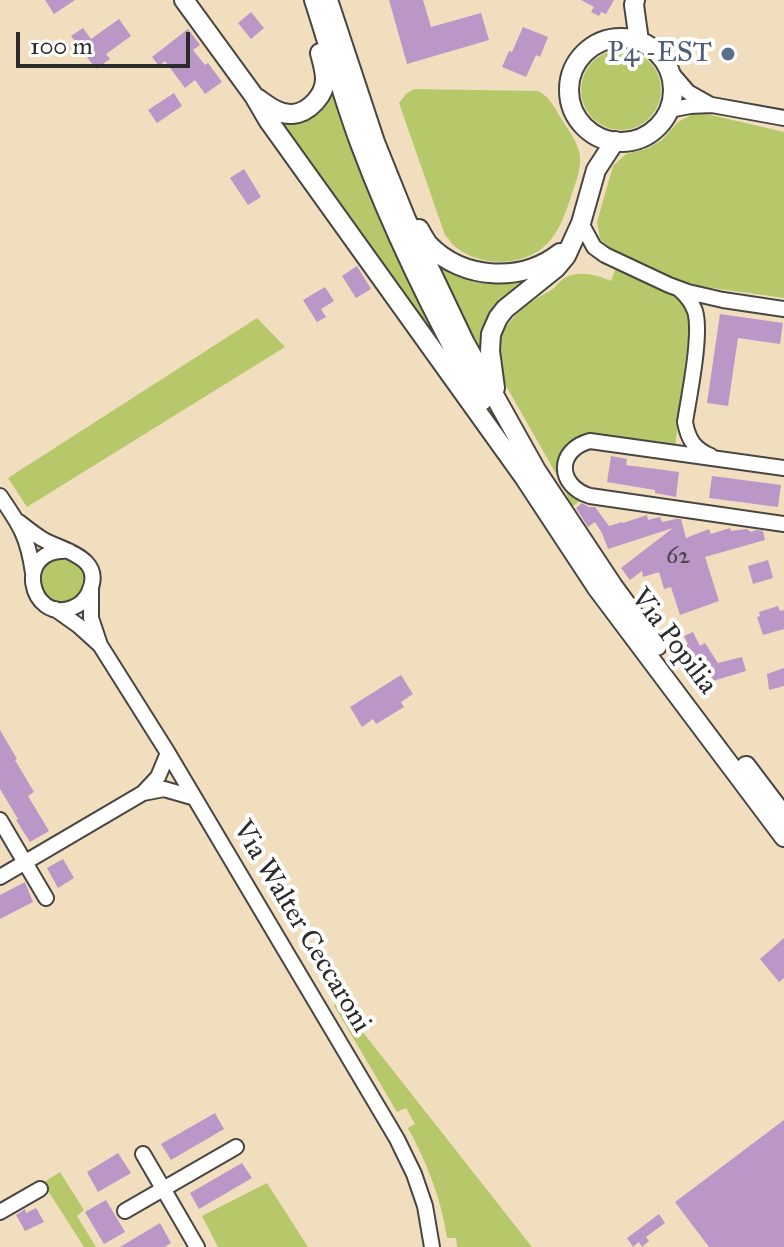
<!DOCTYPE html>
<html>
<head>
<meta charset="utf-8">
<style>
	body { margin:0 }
	#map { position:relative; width:784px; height:1247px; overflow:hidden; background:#f1debf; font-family:"IM FELL Great Primer",serif }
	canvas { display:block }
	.scale { position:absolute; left:16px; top:32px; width:174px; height:36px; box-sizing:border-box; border:4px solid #2b2b2b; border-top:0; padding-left:10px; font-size:24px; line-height:28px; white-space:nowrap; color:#2b2b2b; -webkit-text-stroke:6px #fff; paint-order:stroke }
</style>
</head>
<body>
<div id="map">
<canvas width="784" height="1247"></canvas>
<div class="scale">100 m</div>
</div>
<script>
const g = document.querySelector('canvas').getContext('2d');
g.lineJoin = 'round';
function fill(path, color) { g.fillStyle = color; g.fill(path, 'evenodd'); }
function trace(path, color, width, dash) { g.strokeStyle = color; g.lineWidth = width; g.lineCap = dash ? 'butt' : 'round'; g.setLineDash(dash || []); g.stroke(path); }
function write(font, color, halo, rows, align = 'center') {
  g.font = font + ' "IM FELL Great Primer",serif'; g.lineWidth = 8; g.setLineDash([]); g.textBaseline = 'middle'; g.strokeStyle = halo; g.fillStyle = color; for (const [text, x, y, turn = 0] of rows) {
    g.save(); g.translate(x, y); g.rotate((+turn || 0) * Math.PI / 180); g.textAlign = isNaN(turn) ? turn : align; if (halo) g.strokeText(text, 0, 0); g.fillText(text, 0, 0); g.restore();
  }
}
fill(new Path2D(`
	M581 90a40 40 0 1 1 80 0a40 40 0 1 1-80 0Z
	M333,89L384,220L438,341L436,342L275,120C304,125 324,120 333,89Z
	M414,89L538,91C550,97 554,107 561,118C568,130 579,143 580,157C581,169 576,182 572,193C567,210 560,230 548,243C526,266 483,268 457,248C452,245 449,239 445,235L399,103L406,94Z
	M707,114L784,132V298L698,286L663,274L614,252L600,239L597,222L613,166L626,154L646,149L662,140L678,122L691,115Z
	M433,259L535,275L484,329L480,349H478Z
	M616,268L676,297C685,305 689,313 690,324L675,447L583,439L562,480L568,491L581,500L572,507L563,486L505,384C501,375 497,364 497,353C500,323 524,305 548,292C554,289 557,284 562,280C576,269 597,275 611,281Z
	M257,318L285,347L27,507L8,478Z
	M40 580a22 22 0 1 1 44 0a22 22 0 1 1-44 0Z
	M333,1004L347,1012L532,1247H457L456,1238H447C441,1198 427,1163 408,1128L415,1124L406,1108L397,1112Z
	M60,1172L84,1210L77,1216L96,1247H84L43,1183Z
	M267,1183L308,1247H218L202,1216Z`), '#b7c86b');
fill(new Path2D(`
	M45,0H75L54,14Z
	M389,0H423L431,27L481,13L489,40L407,64Z
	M581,0H614L606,14L601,12L599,16L591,12L594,7Z
	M251,12L264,28L251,39L238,23Z
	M119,19L131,36L106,54L110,59L96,69L71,36L83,28L91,39Z
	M523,27L548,37L540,57L536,55L526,77L502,67L509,51L512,52Z
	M188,29L200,45L193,50L205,65L208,63L222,82L205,94L195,80L185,88L165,61L159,66L152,57Z
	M174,93L182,106L157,123L148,110Z
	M244,169L261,197L248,205L230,178Z
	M357,266L371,289L356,298L342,276Z
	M325,287L334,301L321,309L326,317L317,322L303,300Z
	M720,314L783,323L780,344L738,338L728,406L707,403Z
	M611,456L627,459L626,465L679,472L676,497L655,493V490L607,482Z
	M712,476L781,485L778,507L709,498Z
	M582,503L589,507H595L609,526L622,522L623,523L647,515L648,520L660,517L662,522L676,519H681L686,538L709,529L711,534L730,528L731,531L747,529L751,532L756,530L763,531L765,540L705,557L719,601L680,615L671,587L664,589L659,572L643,577L642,571L630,580L621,568L673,528L608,549L602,533L595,522L588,527L576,508Z
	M768,560L773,578L753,584L748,566Z
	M778,606L780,611L784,610V629L763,635L757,617L760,616L759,612Z
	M693,632L700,646L705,643L718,663L742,657L746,671L713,681L706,656L696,663L685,645L688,644L684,636Z
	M784,668V686L769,690L767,674Z
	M401,675L413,694L401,702L404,707L376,724L373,719L362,727L350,707Z
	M0,730L17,759L15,760L34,792L28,796L49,831L30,842L16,820L18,819L0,789Z
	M63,859L74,878L58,888L47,868Z
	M25,882L33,902L0,919V895Z
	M784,938V978L779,982L760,959Z
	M215,1113L224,1129L171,1160L161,1144Z
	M784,1120V1247H709L675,1202Z
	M118,1153L131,1173L98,1192L87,1172Z
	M242,1163L252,1178L199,1209L190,1193Z
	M106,1200L125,1232L104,1244L85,1212Z
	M36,1208L44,1222L25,1231L16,1215L25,1209L26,1213Z
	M659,1214L665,1223L646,1237L649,1241L642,1247L639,1242L633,1247L627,1238Z
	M160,1223L171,1243L165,1247H120Z`), '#ba97c7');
const minor = new Path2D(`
	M669,70L688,92L711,105
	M669,110L690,106L712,105L784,118
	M581,223L594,247L605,255L669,285L688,292L723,300L784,309
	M680,290C687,296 692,303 695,311C702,334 689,396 685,422C688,439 694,449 711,456
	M784,468L590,441C556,450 557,486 590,496L784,524
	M0,496C20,525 28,537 33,573
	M19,522C27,528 35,535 44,540C64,551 105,558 89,592C86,599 80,605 72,608C30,624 12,547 69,551
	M91,587V618L100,645L168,753L397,1139L414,1174L425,1206L432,1247
	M55,609L79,626L100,645
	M143,793L164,789L192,797
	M0,820L46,898
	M0,877L143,793L158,777L168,753
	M143,1154L197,1247
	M125,1211L236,1147
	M0,1212L40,1189`);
const major = new Path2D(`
	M184,0L254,96L268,120L524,477L597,588L784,837
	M314,0C330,49 343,99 361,146C394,234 436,319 482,401
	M328,0L375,142L406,219L465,343L536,470L613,586L657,646
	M635,0L634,5L639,41
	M569 90a52 52 0 1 1 104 0a52 52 0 1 1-104 0Z
	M257,98C267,105 279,115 292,114C309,113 325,95 325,79C325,70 322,61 320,53
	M419,229C422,234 425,240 429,245C463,280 522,283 560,253
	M495,388L490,351L491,334L498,318L505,309L556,268L566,256L581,223L596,170L615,141
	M746,766L784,816`);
trace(minor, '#494641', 18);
trace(major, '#494641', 22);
trace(minor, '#fff', 14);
trace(major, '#fff', 18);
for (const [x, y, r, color] of [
	[728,54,8,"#5c6f8a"]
]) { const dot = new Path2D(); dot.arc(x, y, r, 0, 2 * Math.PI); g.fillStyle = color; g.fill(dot); trace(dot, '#fff', 3); }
write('24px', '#4f4652', null, [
	["62",678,557]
]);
write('28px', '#4e5e75', '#fff', [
	["P4 -EST",712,54]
], 'right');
write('28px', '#2b2b2b', '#fff', [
	["Via Popilia",673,642,53],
	["Via Walter Ceccaroni",301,927,59]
]);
</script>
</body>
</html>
